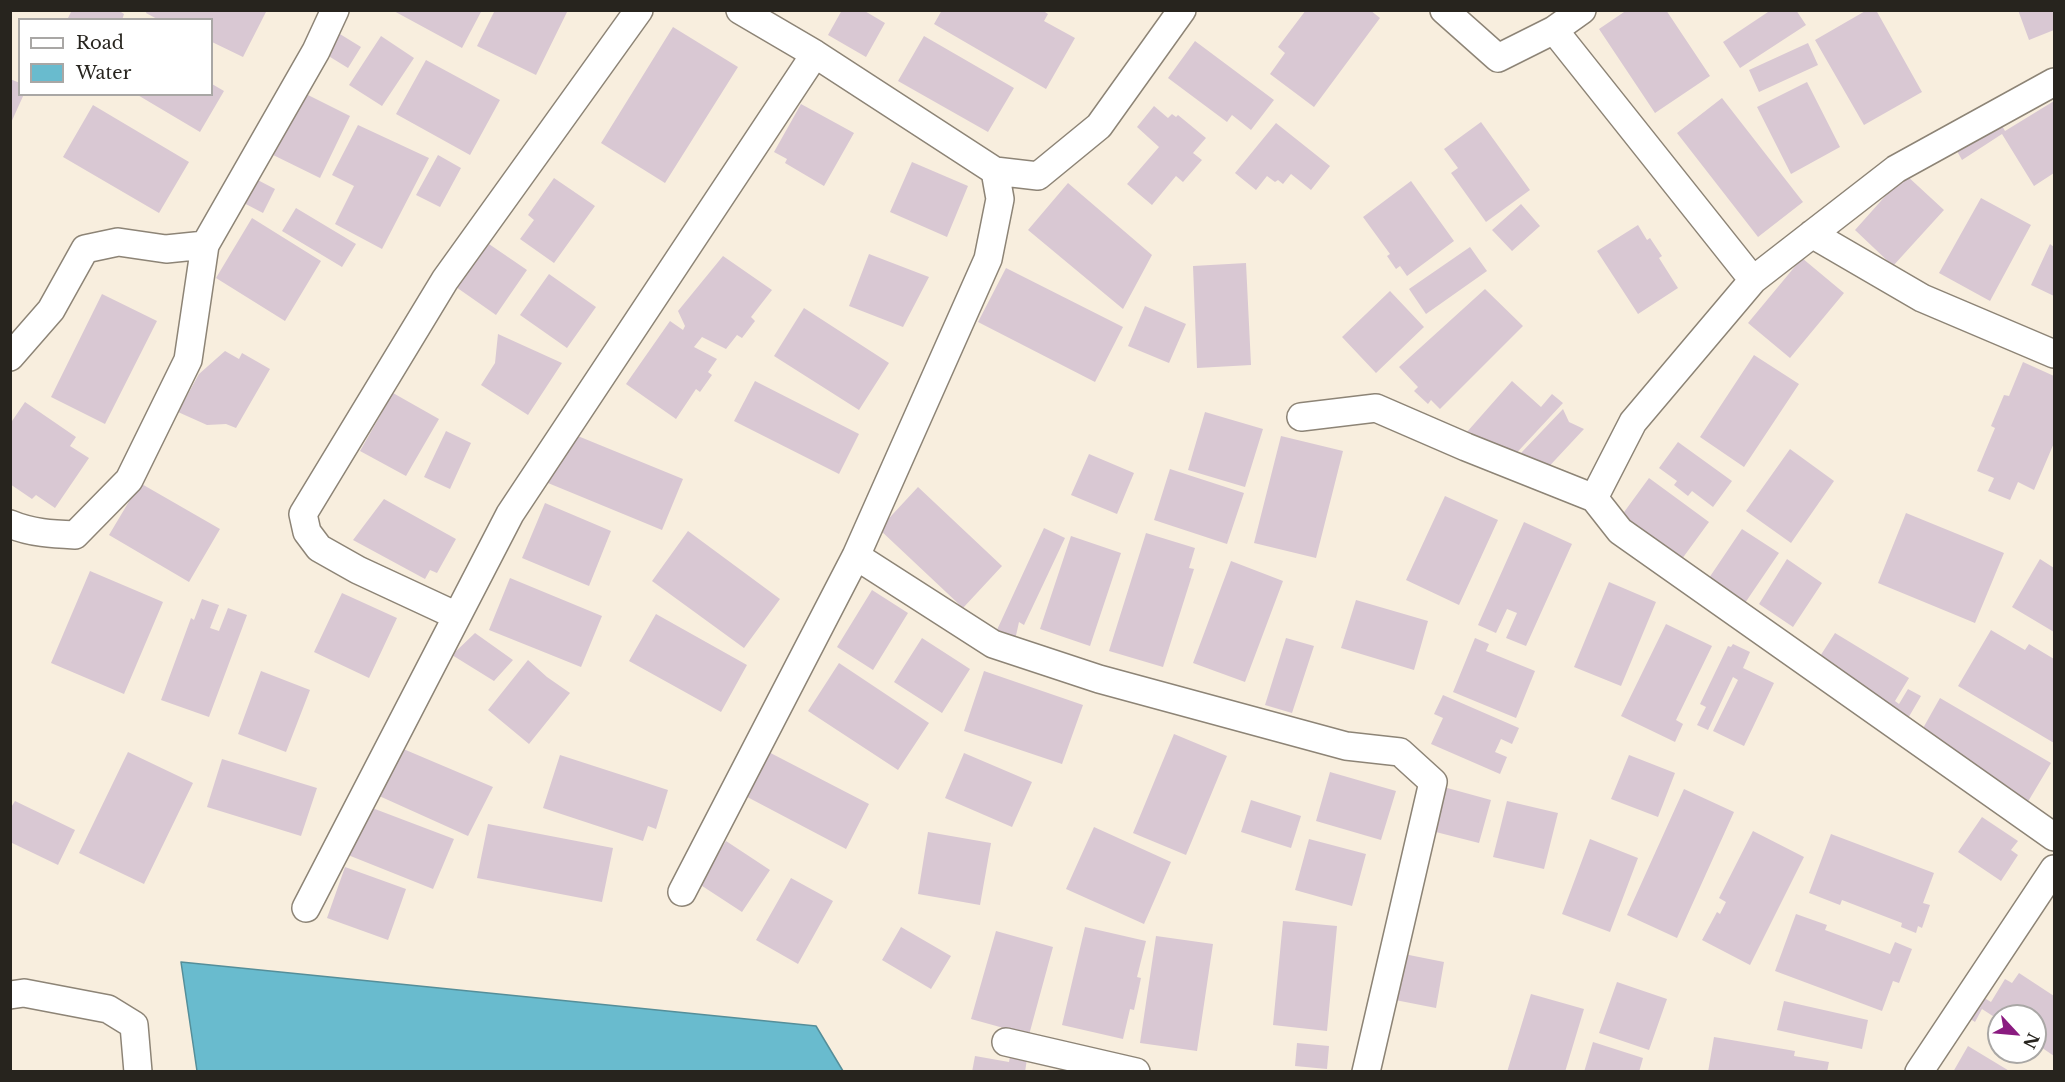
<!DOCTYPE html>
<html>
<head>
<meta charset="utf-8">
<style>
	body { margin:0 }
	#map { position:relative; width:2065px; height:1082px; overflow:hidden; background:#f8eede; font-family:"Libre Baskerville",serif }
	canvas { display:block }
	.frame { position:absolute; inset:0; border:12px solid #27241e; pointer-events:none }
	.legend { position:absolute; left:18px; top:18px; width:195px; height:78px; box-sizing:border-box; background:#fff; border:2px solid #a9a7a5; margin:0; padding:8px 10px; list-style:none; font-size:18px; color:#27241e }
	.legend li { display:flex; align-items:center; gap:12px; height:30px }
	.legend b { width:30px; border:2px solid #a9a7a5 }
	.north { position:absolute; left:1987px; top:1004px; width:60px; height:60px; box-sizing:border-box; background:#fff; border:2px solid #a9a7a5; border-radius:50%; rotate:116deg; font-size:16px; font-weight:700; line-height:24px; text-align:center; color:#27241e }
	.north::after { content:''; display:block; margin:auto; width:21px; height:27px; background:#8a1b80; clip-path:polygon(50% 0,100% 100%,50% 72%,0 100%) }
</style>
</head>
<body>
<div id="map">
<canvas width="2065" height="1082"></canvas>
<div class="frame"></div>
<ul class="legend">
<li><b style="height:8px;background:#fff"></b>Road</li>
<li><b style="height:16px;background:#69bbce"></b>Water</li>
</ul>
<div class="north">N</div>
</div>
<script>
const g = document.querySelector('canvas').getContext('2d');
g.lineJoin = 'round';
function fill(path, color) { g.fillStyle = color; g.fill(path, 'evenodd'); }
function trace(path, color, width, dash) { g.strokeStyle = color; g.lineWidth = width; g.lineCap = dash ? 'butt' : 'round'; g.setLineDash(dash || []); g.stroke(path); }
const water = new Path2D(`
	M181,962L816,1026L843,1071H197Z`);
fill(water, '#69bbce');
trace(water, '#558e99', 1.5);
fill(new Path2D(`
	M72,10H118L124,14L122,20H67Z
	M147,10H267L243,57L212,42V20H159L146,13Z
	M392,10H482L462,48Z
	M495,10H568L536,75L477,46Z
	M842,10H863L885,23L866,57L828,35Z
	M942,10H1042L1048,14L1044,21L1075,38L1046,89L934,24Z
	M1306,10H1370L1380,18L1314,107L1270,74L1285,53L1278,47Z
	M1627,10H1666L1710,76L1655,113L1599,29Z
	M1771,10H1796L1806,25L1740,68L1723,42Z
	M1867,10H1876L1922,92L1864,125L1815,40Z
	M2018,10H2054V30L2029,40Z
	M673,27L738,67L665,183L601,143Z
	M335,31L361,47L348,68L322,52Z
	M381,36L414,58L382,106L349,85Z
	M924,36L1014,88L988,132L898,81Z
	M1195,41L1274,100L1251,130L1232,115L1227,122L1168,78Z
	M1808,43L1818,65L1759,92L1749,70Z
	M426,60L500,100L470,155L396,114Z
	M10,79L20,83V94H24L10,125Z
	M1807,82L1840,147L1791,174L1757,107Z
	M212,84L224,91L200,132L136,94H212Z
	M296,89L350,116L320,178L265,151Z
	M1722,98L1803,202L1758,237L1677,133Z
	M2054,101V173L2034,186L2002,134L1962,160L1953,144L1997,117L2005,131Z
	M801,104L854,133L824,186L785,163L787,159L774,152Z
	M93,105L189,162L159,213L63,157Z
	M1154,106L1168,118L1172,114L1176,117L1178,115L1206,138L1193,153L1202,160L1183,182L1176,176L1152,205L1127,184L1159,147L1137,127Z
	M1481,122L1530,190L1486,222L1451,173L1458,168L1444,149Z
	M1276,123L1330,166L1311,190L1291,174L1283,184L1278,180L1275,182L1267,176L1256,190L1235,173Z
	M358,125L429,158L382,249L335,224L354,186L332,175Z
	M438,155L461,168L440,207L416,195Z
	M912,162L968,186L947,237L890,212Z
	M1905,174L1944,210L1893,266L1855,230Z
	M250,176L275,189L263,213L238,200Z
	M554,178L595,206L554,263L520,239L534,220L528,215Z
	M1411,181L1454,241L1407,276L1400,266L1396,269L1387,256L1390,254L1363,217Z
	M1068,183L1152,255L1123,309L1028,230Z
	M1981,198L2031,225L1990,301L1939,273Z
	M1521,204L1540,226L1512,251L1492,230Z
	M296,208L356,244L342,267L282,231Z
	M252,218L321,261L285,321L216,278Z
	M1638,225L1647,240L1650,238L1662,256L1659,258L1678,288L1638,314L1597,251Z
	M486,242L527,270L496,315L456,287Z
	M2050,244L2054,247V296L2031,285Z
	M1470,247L1487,271L1426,314L1409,289Z
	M869,254L929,277L903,327L849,306Z
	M723,256L772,290L751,317L755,321L742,338L737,335L726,349L702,337L694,347L717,359L708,372L712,375L700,392L696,389L676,419L626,384L670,321L683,330L685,326L678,311Z
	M1802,258L1844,293L1790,358L1748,323Z
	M1246,263L1251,365L1197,368L1193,266Z
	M1006,268L1123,327L1095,382L978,322Z
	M549,274L596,307L567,348L520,315Z
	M1485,289L1523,326L1440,409L1431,400L1428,404L1414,391L1418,387L1399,367Z
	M1390,291L1424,327L1376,373L1342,337Z
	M102,294L157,321L105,424L51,397Z
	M1145,306L1186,324L1169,363L1128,346Z
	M804,308L889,363L859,410L774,356Z
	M498,334L562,363L528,415L481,385L495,363Z
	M225,351L239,359L242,353L270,369L236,428L226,424L207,425L178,412L199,374Z
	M1754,355L1799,384L1744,467L1700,437Z
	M2023,362L2054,376V443L2034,490L2018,482L2010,500L1988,491L1994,478L1977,471L1995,428L1991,426L2004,395L2009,396Z
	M755,381L859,434L839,474L734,421Z
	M1512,381L1541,407L1552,394L1563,403L1497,474L1459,441Z
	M393,393L439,419L406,476L360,451Z
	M25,402L76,437L70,446L89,458L55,508L36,495L32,499L10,484V424Z
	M1563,409L1569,422L1584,429L1542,474L1521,453Z
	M1205,412L1263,429L1245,487L1188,470Z
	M446,431L471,443L450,489L424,477Z
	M568,432L683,479L662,530L548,483Z
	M1281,436L1343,451L1316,558L1254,543Z
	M1678,442L1732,481L1713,507L1692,491L1688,496L1674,485L1677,481L1659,468Z
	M1790,449L1834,481L1791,543L1746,511Z
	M1089,454L1134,473L1117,514L1071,495Z
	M1170,469L1244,493L1227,544L1154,520Z
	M1649,478L1709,522L1679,563L1619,519Z
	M140,483L220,529L189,582L109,535Z
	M918,487L1002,566L963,608L879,529Z
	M1445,496L1498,520L1459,605L1406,580Z
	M384,499L456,539L437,573L430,570L425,579L353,540Z
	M545,503L611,531L589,586L522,558Z
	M1906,513L2004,553L1975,623L1878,583Z
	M1524,522L1572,544L1526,646L1506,638L1517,613L1507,609L1496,633L1478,625Z
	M1044,528L1065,538L1024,625L1019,622L1015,640L996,632Z
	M1742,529L1779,553L1745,603L1709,578Z
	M688,531L780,599L744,648L652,581Z
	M1146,533L1195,548L1189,568L1194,569L1163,667L1109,651Z
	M1071,536L1121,553L1090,646L1040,629Z
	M1787,559L1822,583L1793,627L1759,604Z
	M2040,559L2054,568V632L2012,607Z
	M1231,561L1283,581L1245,682L1193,663Z
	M90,571L163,602L124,694L51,663Z
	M510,578L602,616L581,667L489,630Z
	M1609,582L1656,602L1621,686L1574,667Z
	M872,590L908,613L873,670L837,647Z
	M342,593L397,618L369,678L314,652Z
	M202,599L219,605L210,628L219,631L228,608L247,615L209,717L161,700L191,618L194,620Z
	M1356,600L1428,621L1414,670L1341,648Z
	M656,614L747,665L721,712L629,661Z
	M1666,624L1712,646L1676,720L1683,724L1675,742L1621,716Z
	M1991,630L2025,650L2029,644L2054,659L2053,667L2054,668V743L1958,686Z
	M475,633L513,660L494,681L452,655Z
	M1835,633L1909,678L1895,701L1899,704L1908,689L1921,696L1900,732L1815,664Z
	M922,638L970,669L942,713L894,682Z
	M1286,638L1314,646L1292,713L1265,705Z
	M1475,638L1489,644L1486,651L1535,671L1516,718L1453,692Z
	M1733,644L1750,652L1743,668L1774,683L1744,746L1713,731L1738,680L1733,677L1708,730L1697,725L1706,707L1700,704L1728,646L1731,647Z
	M528,660L547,677L570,693L529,744L488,710Z
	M839,663L929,723L898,770L808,711Z
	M261,671L310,690L286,752L238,734Z
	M984,671L1083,705L1062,764L964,731Z
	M1443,695L1519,728L1512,744L1501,739L1495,752L1507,757L1500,774L1431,744L1443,718L1434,714Z
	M1940,698L2051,763L2023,810L1913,746Z
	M1174,734L1227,756L1186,855L1133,833Z
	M757,746L869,804L846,849L734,790Z
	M401,748L493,787L468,836L377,795Z
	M128,752L193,783L144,884L79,853Z
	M964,753L1032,782L1012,827L945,798Z
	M560,755L668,790L656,829L648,826L643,841L543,808Z
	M1629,755L1675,773L1658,817L1611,799Z
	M222,759L317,788L301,836L207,807Z
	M1330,772L1396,791L1381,840L1316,821Z
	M1440,786L1491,800L1479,843L1428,830Z
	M1684,789L1734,812L1677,938L1627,915Z
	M1251,800L1301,816L1291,848L1241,832Z
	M15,801L75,830L58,865L10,842V809Z
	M1507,801L1558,813L1544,869L1493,857Z
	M367,806L454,839L433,889L348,855Z
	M1982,817L2018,841L2011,850L2018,855L2001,881L1958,852Z
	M488,824L613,848L602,902L477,878Z
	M1094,827L1171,862L1144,924L1066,889Z
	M1753,831L1804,857L1750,965L1702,940L1717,912L1720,914L1726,902L1719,898Z
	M928,832L991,843L980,905L918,894Z
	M1831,834L1934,873L1923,903L1930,905L1922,928L1918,926L1916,933L1901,927L1902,923L1842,900L1840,905L1809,893Z
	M1309,839L1366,854L1352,906L1295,890Z
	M1590,839L1638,858L1610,932L1562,914Z
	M726,841L770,870L742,912L693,880L711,853L716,857Z
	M345,867L406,889L388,940L327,918Z
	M791,878L833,901L798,964L756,940Z
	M1796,914L1827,925L1825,930L1890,954L1895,942L1912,949L1899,983L1893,981L1882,1011L1775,971Z
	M1283,921L1337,926L1327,1031L1273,1025Z
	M901,927L951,956L931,989L882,960Z
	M1085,927L1146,941L1137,977L1141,978L1134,1010L1130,1009L1123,1039L1062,1025Z
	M996,931L1053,947L1029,1035L971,1019Z
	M1156,936L1213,944L1197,1051L1140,1043Z
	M1399,953L1444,962L1436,1008L1390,999Z
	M2019,973L2054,996V1056L2035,1043V1016H1999V1020L1982,1009L1975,1022L1958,1011L1971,990L1991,1002L2005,979L2012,983Z
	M1617,982L1667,999L1649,1050L1599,1033Z
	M1531,994L1584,1009L1565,1072H1507Z
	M1784,1001L1868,1020L1862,1049L1777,1030Z
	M1714,1037L1795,1051L1794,1056L1829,1062L1827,1072H1708Z
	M1593,1042L1643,1058L1639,1072H1584Z
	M1297,1043L1329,1046L1327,1069L1295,1066Z
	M1968,1046L2011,1072H1953Z
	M975,1056L1009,1062L1010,1056L1027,1059L1025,1072H972Z`), '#d9c8d3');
const street = new Path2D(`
	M740,10L815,54L995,171L1038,176L1099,126L1182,10
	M1444,10L1498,58L1554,30L1753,280
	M1554,30L1582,10
	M2054,82L1896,169L1753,280L1633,422L1594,498L1620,531L2054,837
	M1812,234L1922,298L2054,354
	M10,357L51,310L85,249L118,242L166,249L205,245L316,51L335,10
	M1301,417L1376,408L1466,447L1594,498
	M10,524C31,533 53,534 75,535L129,480L188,360L205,245
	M856,556L993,644L1099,679L1346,746L1400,752L1433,782L1366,1072
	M457,616L358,570L319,548L307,532L303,514L445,280L639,10
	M682,892L856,556L988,259L1000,199L995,171
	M306,908L510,514L815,54
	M10,995L24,993L108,1009L134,1025L138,1072
	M1006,1042L1136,1072
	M1919,1072L2054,869`);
trace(street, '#8d8476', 30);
trace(street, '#fff', 27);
</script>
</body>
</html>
